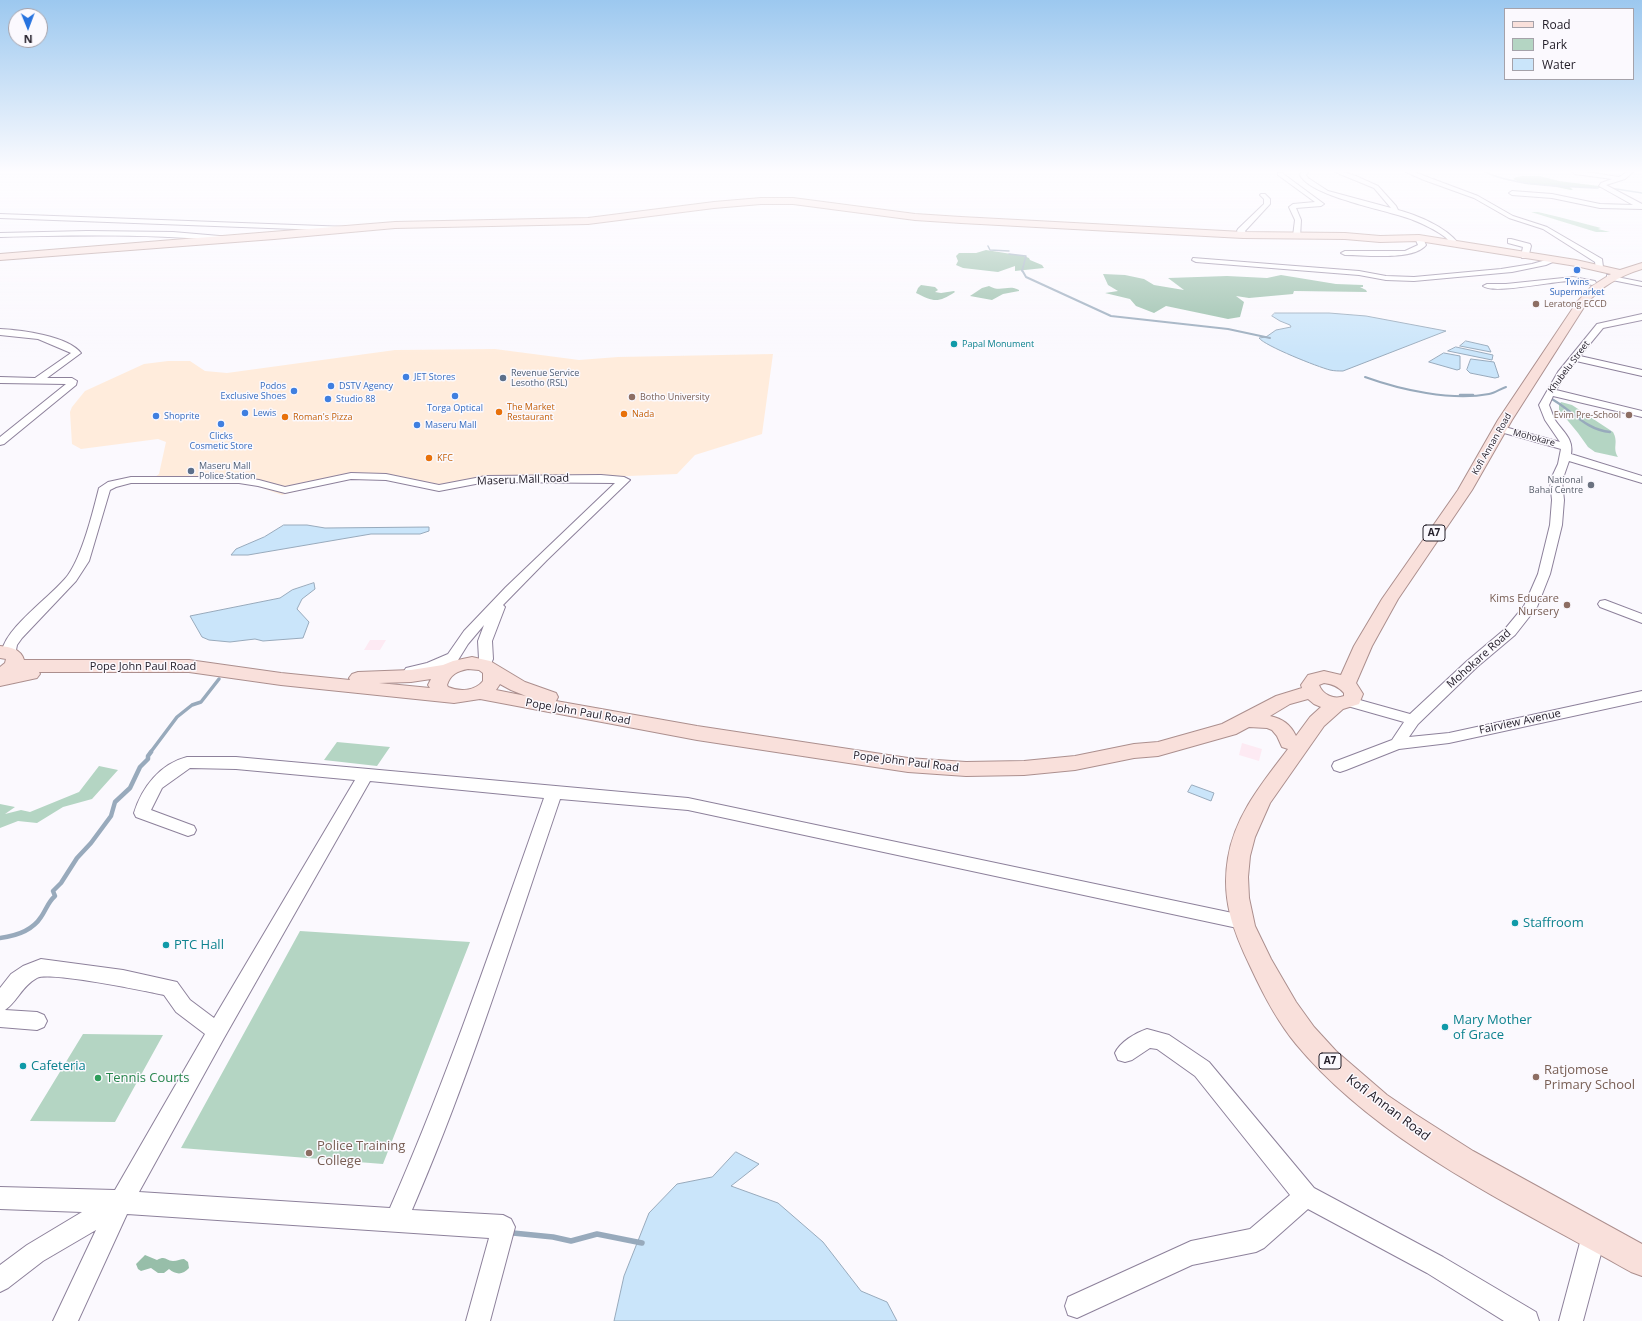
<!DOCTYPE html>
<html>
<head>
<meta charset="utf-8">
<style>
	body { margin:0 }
	#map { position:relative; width:1642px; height:1321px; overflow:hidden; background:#fbf9fe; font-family:"Open Sans",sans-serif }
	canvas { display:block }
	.legend { position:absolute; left:1504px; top:8px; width:130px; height:72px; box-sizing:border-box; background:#fbf9fe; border:1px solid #a5a2aa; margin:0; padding:5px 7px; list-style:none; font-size:12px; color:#25202b }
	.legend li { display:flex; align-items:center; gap:8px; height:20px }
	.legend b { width:20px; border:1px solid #a5a2aa }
	.north { position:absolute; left:8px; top:8px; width:40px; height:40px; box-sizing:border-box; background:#fbf9fe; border:1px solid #a5a2aa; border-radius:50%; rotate:179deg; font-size:11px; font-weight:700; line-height:16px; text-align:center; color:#25202b }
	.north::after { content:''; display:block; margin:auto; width:14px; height:18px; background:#2773df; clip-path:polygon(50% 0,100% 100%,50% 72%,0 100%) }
</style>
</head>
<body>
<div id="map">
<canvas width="1642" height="1321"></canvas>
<ul class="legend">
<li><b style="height:5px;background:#f9e0db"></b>Road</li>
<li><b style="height:11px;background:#b4d5c3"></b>Park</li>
<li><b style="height:11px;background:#cae5fa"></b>Water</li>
</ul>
<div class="north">N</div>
</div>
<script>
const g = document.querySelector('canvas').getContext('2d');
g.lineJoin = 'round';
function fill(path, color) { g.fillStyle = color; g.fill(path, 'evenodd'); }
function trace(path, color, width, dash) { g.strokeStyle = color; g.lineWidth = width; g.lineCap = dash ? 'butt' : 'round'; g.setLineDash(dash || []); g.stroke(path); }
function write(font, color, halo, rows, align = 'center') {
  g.font = font + ' "Open Sans",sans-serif'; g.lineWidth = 3; g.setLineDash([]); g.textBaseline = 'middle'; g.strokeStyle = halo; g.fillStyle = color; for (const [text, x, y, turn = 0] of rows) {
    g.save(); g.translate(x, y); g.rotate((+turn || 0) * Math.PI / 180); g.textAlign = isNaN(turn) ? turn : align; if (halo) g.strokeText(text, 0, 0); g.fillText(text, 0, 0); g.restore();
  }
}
fill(new Path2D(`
	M495,349L579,360L618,357L773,354L762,434L695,455L677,474L533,480L484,479L436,491L384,478L351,477L282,495L245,482L145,484L159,474L166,442L158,439L81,449L72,444L70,412L72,407L85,391L144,364L168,361H190L205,371L227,373L395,350Z`), '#ffecdc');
fill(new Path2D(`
	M370,640H386L380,650H364Z
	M1242,743L1262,749L1259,761L1239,755Z`), '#fdeaf3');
fill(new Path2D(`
	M1531,212H1538L1559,217L1601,228L1598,229L1610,232H1596Z
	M1561,402L1572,405L1613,432C1619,443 1612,447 1618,457L1595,452L1588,447L1578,433L1559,410V405Z
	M337,742L390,747L377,766L324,760Z
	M99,766L118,770L92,799L63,807L37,823L18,821L0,828V804L15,807L5,814L21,810L30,812L79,792Z
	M300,931L470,942L383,1164L181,1148Z
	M83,1034L163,1035L115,1122L30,1121Z`), '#b4d5c3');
fill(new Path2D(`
	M1524,176H1540L1559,181L1599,186L1601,188L1570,187L1573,190H1571L1551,186L1525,184L1513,179L1516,177Z
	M986,250L1024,256L1029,258L1030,260L1042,265L1044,268L1015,271V266L998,272L963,268L956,265L958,261L956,256L959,253H976Z
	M1103,274L1125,275L1144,279L1154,285L1184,290L1168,278L1227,276L1267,278L1281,275L1336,284L1363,285V287H1360L1366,290L1367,292L1294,291L1293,294L1249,298L1236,296L1244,302L1240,317L1228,319L1166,306L1154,313L1136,306L1130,299L1105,293L1118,291L1108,285Z
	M921,285L935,287L938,290L935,292L941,293L954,291L955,292C938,303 934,302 916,293L918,288Z
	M989,286C1001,293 1008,284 1019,290V291L1003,294L992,300L970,296L982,288Z
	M145,1255L157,1260C166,1255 166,1261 173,1261C177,1261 181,1259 184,1259L188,1262L189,1268C183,1275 176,1275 169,1269L164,1273H158L151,1268L141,1271L138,1269L136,1264Z`), '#97bea9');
const water = new Path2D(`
	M1275,313H1329L1366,316L1446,331L1343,371C1339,371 1334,371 1330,370C1318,367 1265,346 1259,338L1266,337L1276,330L1291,327L1290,325L1280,321L1272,316Z
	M1466,341L1488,346L1491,352L1460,346Z
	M1456,347L1493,355L1492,360L1448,351Z
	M1444,353L1460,356V369L1457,370L1429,362Z
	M1471,359L1494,362L1499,377L1495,378L1470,373L1467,370Z
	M284,525H307L325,528L429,527V531L420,534H371L248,555H231L236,549L264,537Z
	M314,583L315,589L302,599L297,609L309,622L303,638L263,641L255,639L230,642L209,640L202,637L190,616L280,598L292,590Z
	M1192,785L1214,793L1211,801L1188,792Z
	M736,1152L759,1164L731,1186L778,1203L823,1242L861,1291L887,1302L897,1321H614L624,1276L649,1213L677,1184L712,1177Z`);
fill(water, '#cae5fa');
trace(water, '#98aabc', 1);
trace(new Path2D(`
	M1485,172C1518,187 1563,186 1598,188
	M1610,188L1642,193
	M988,246L990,250L1009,251
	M1009,254L1026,256L1022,271`), '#98aabc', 1.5);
trace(new Path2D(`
	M1022,270L1026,277L1111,316L1228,329L1270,338
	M1365,377C1401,390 1451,401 1489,394C1495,393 1500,389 1506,387`), '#98aabc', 2);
trace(new Path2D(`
	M1460,395H1473
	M1550,398C1571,409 1585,430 1610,432`), '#98aabc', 2.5);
trace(new Path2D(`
	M150,753L177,717L192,705L201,702L219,679`), '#98aabc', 3.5);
trace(new Path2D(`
	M0,938C16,936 32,931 41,917C46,910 48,902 55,896L53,891L61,883L77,858L91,843L111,816L115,802L130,788L140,767L148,759V756L151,752`), '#98aabc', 4.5);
trace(new Path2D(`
	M513,1233L553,1237L571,1241L597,1234L642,1243`), '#98aabc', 5.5);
const minor = new Path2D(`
	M1302,172H1308L1306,175L1308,178L1328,191L1391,208L1374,188L1335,172H1343L1356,176L1378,186L1396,206L1398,210C1417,215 1446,227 1458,243L1454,245C1450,244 1449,240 1445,237C1436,230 1423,224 1413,220C1388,210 1311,197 1300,175Z
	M1406,172H1414L1478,196L1513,216L1547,227L1602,259L1603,267L1599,269H1596L1595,262L1543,229L1509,218L1474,198L1424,180Z
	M1572,172H1586L1619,177L1627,172H1633L1625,179L1606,185L1642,204V209L1600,208L1552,198L1512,195L1509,193L1512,191L1552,194L1600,204L1633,205L1599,186L1601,183L1612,179L1575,174Z
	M1278,173H1282L1324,204L1321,206L1296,208L1301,220L1300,238H1297L1293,236L1295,220L1289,207L1293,204L1315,202L1278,175Z
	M1261,194H1265L1270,199V204L1245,231L1247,235L1246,237H1240L1237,231L1238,229L1264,204V199L1260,195Z
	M0,214L349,227L353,229L349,231L0,218Z
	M87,231L173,232L231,237L235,239L231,241C154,234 77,235 0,237V233Z
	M1416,236H1422L1426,245C1413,261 1365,255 1345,255L1341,253L1345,251H1405L1418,245L1415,238Z
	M1508,239H1511L1530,244L1531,246L1528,258H1522L1521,256L1523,247L1508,243Z
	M1193,258L1359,271L1386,276L1414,277L1501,269L1532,264L1553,258L1557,260L1546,265L1512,272L1414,281L1386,280L1359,275L1196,262L1192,260Z
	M1607,275L1642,282V286L1607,279Z
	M1573,277L1595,281L1596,283L1592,285C1586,284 1580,282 1573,281C1556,280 1494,295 1483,286L1487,284H1506Z
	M1642,314V320L1603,328L1580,356L1642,370V376L1576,361L1565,375L1556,390L1642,411V417L1553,396L1549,405C1551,410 1553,416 1555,420C1563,432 1574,439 1571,454L1642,476V483L1569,461L1562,481L1564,500L1562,525L1550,574L1537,607L1515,635L1477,667L1418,724L1409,737L1449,733L1642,691V701L1449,743L1399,749L1346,770L1340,772L1334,770L1332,766L1334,762L1392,740L1404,722L1344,705L1342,702L1344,699L1349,697L1410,714L1467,661L1505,629L1524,606L1538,574L1550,525L1552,500L1550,481L1558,464L1561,449L1497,431L1496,429L1501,426L1560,442L1545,420L1539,405L1558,372L1597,324Z
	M0,329C21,330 68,336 81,353L47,378H72L77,381L76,385L4,444L0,445V437L66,384L0,383V377L35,378L71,353L38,339L0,335Z
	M351,473L386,474L439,485L486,476L601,475L624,477L630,480L547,560L503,605L505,607L492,641L493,659L489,668L484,669L479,668L477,665L479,659L478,641L484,625L468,644L455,665L456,669L454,672L449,673L444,672L442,667L411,676L406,674L404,671L406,668L427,663L448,654L464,631L506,587L615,483L486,482L439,491L386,480L351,479L285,493L258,486L239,483H131L116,487L110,490L89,561L76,581L22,638L17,645L16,650L19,654L17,657C10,659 6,657 2,651C6,627 53,595 68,575C82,556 93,512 99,488L108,482L131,477H239L259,480L285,487Z
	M1605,600L1642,614V623L1600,607L1598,604L1600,601Z
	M187,757H236L688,798L1242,915L1248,917L1251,922L1248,927L1242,929L688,810L560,799C513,937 470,1076 412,1210L503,1215L511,1219L515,1227L490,1321H466L489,1238L127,1214L78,1321H53L96,1230L43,1261L8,1288L0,1292V1265L27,1245L82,1212L0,1209V1187L115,1190L205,1034L176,1012L164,995C145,991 49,971 37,978C21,987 18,1001 5,1010L37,1012L44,1015L47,1021L44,1027L37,1030L0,1027V988L11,974L23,966L41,959L123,970L177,982L190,1000L214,1018L355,780L236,769L190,768L162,788L151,810L194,826L196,830L194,834L188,836L136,817L134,813C142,787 160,764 187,757ZM370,781L544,798C495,936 449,1074 390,1208L139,1192L224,1038Z
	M1147,1029L1169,1035L1209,1062L1314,1188L1443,1257L1536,1312L1539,1321H1504L1427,1273L1308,1209L1264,1248L1256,1252L1192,1265L1077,1318L1068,1315L1065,1306L1068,1297L1191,1241L1250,1229L1290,1195L1195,1076L1157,1049L1150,1048L1132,1060L1125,1062L1118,1060L1115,1053C1120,1042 1135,1033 1147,1029Z
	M1594,1223L1602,1227L1606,1235L1583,1321H1559L1582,1235L1586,1227Z`);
const major = new Path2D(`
	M761,198H793L915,214L961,217L1243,232L1345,233L1380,236L1419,235L1576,260L1620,270L1642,263V269C1619,276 1602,286 1586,304L1512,420L1472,490L1398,599L1372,646L1356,683L1363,694L1359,704L1343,709L1324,726L1270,803L1255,837L1250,856L1248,877L1249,898L1255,926L1271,959L1296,1002L1314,1027L1336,1051L1387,1095L1415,1114L1473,1151L1642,1244V1276L1631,1272C1517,1207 1381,1146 1296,1044C1277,1021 1263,994 1251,968C1233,931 1221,899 1228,858C1235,815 1263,782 1288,749L1282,747L1277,736L1272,730L1267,728L1249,727L1236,734L1158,756L1134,758L1075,770L1024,775L966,776L908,772L697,740L480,699L454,703L281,685L189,672H39L40,674L37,678L0,686V667L5,663L6,659L0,658V646C10,647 21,649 24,660H189L281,673L350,680L349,678L352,674L358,672L411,670L443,665L453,661L472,657L490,661L525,682L556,693L558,697L556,701L697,726L908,758L966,762L1024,761L1075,756L1134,744L1158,742L1222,724L1276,696L1302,688L1301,685L1308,675L1324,671L1341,675L1354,646L1382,599L1458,490L1498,420L1577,302L1592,286L1611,274L1576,266L1419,241L1380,242L1345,239L1243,238L961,223L915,220L793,204H761L714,208L588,224L395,228L274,239L0,260V254L395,222L588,218L714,202ZM468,669L479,670L483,673V681C475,691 460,692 448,687L447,685C450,675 457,671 468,669ZM431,679L428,685L430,688L379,683L411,682ZM1324,683C1332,684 1338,686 1344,693V696C1334,700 1323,695 1319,685ZM500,684L511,690L526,696L496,690ZM1308,699L1314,704L1321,707L1310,717L1296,736C1290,724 1283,719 1270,716L1290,704Z`);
trace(minor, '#8d819b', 2);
trace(major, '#ac8f8e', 2);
fill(minor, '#fff');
fill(major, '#f9e0db');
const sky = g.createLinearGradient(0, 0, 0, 357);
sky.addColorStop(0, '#9cc8ef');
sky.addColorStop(0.48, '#fdfcff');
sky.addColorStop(1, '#fdfcff00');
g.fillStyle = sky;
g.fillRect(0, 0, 1642, 357);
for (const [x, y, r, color] of [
	[1577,270,4,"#3f7fe0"],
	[1536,304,4,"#8d6e63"],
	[954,344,4,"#0f9aa8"],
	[406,377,4,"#3f7fe0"],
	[503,378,4,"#5c6f8a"],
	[331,386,4,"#3f7fe0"],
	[294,391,4,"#3f7fe0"],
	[455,396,4,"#3f7fe0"],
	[632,397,4,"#8d6e63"],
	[328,399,4,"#3f7fe0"],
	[499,412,4,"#e8710a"],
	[245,413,4,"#3f7fe0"],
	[624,414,4,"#e8710a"],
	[1629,415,4,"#8d6e63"],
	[156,416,4,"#3f7fe0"],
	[285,417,4,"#e8710a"],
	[221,424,4,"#3f7fe0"],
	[417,425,4,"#3f7fe0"],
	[429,458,4,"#e8710a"],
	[191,471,4,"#5c6f8a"],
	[1591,485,4,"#6b7280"],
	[1567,605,4,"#8d6e63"],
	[1515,923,4,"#0f9aa8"],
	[166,945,4,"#0f9aa8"],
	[1445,1027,4,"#0f9aa8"],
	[23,1066,4,"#0f9aa8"],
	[1536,1077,4,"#8d6e63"],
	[98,1078,4,"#2e9e5b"],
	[309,1153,4,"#8d6e63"]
]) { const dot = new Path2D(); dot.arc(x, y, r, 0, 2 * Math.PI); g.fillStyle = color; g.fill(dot); trace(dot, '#fbf9fe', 1.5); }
write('9px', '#366cbe', '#fbf9fe', [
	["Twins",1577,282,"center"],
	["Supermarket",1577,292,"center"],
	["JET Stores",414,377],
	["Podos",286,386,"right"],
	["Exclusive Shoes",286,396,"right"],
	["DSTV Agency",339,386],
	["Studio 88",336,399],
	["Torga Optical",455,408,"center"],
	["Lewis",253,413],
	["Shoprite",164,416],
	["Maseru Mall",425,425],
	["Clicks",221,436,"center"],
	["Cosmetic Store",221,446,"center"]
], 'left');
write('9px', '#785e54', '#fbf9fe', [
	["Leratong ECCD",1544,304],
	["Botho University",640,397],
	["Evim Pre-School",1621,415,"right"]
], 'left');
write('9px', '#0d838f', '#fbf9fe', [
	["Papal Monument",962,344]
], 'left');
write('9px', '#25202b', '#fbf9fe', [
	["Khubelu Street",1569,367,-53],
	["Mohokare",1534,438,15],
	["Kofi Annan Road",1492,444,-60]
]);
write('9px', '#4e5e75', '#fbf9fe', [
	["Revenue Service",511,373],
	["Lesotho (RSL)",511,383],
	["Maseru Mall",199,466],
	["Police Station",199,476]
], 'left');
write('9px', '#c56008', '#fbf9fe', [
	["The Market",507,407],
	["Restaurant",507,417],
	["Nada",632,414],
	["Roman's Pizza",293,417],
	["KFC",437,458]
], 'left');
write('9px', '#5b616d', '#fbf9fe', [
	["National",1583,480],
	["Bahaí Centre",1583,490]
], 'right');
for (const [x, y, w] of [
	[1434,533,22],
	[1330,1061,22]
]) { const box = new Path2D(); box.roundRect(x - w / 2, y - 8, w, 16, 3); g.fillStyle = '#fbf9fe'; g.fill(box); trace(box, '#25202b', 1); }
write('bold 10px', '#25202b', null, [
	["A7",1434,533],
	["A7",1330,1061]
]);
write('11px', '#25202b', '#fbf9fe', [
	["Maseru Mall Road",523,480,-2],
	["Mohokare Road",1479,659,-42],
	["Pope John Paul Road",143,667],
	["Pope John Paul Road",578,712,10],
	["Fairview Avenue",1520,722,-12],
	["Pope John Paul Road",906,762,7]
]);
write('11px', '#785e54', '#fbf9fe', [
	["Kims Educare",1559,599],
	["Nursery",1559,612]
], 'right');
write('13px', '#0d838f', '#fbf9fe', [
	["Staffroom",1523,923],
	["PTC Hall",174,945],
	["Mary Mother",1453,1020],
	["of Grace",1453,1035],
	["Cafeteria",31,1066]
], 'left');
write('13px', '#785e54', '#fbf9fe', [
	["Ratjomose",1544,1070],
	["Primary School",1544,1085],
	["Police Training",317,1146],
	["College",317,1161]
], 'left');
write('13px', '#27864d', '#fbf9fe', [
	["Tennis Courts",106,1078]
], 'left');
write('13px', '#25202b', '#fbf9fe', [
	["Kofi Annan Road",1388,1108,37]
]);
</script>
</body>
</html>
